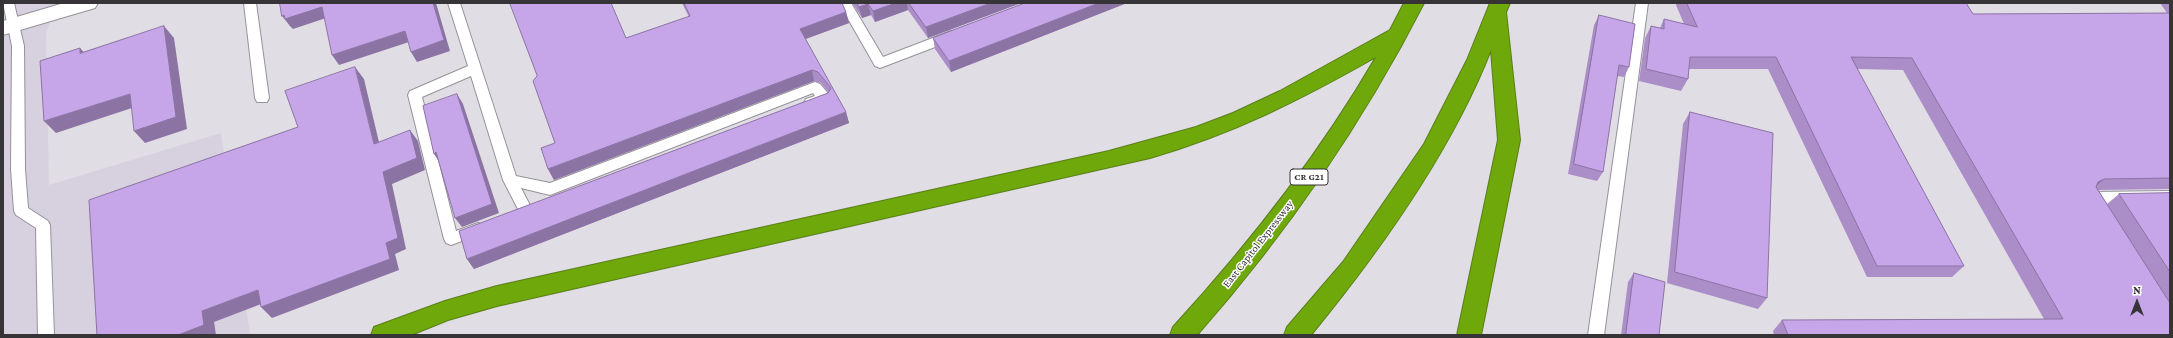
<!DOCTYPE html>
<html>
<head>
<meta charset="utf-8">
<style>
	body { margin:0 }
	#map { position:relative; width:2173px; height:338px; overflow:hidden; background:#e1dde5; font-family:"Crimson Pro",serif }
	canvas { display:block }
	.frame { position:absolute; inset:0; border:4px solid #363437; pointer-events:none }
	.north { position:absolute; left:2117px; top:282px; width:40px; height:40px; -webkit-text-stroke:3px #fff; paint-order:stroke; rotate:0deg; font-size:11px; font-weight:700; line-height:16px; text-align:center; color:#363437 }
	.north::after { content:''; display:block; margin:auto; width:14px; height:18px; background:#363437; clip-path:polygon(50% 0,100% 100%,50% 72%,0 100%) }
</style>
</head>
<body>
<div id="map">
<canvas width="2173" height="338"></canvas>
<div class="frame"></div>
<div class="north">N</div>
</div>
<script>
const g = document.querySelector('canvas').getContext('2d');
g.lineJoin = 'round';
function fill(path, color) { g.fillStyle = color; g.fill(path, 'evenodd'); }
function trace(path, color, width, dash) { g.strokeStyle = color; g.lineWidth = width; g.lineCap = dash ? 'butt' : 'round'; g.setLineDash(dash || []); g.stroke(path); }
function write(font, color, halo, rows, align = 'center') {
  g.font = font + ' "Crimson Pro",serif'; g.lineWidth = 3; g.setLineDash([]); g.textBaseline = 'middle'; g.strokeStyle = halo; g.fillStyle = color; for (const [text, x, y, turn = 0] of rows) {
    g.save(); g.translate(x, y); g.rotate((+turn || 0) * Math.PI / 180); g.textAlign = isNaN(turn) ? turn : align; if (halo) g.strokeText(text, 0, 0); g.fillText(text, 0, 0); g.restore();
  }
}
fill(new Path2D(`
	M3,3H57L46,33L49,185L221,133L250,335H3Z`), '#d7d0df');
const lane = new Path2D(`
	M3,3H14L24,46L25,169L28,208L48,221L50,225L54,335H38L36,228L16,215L14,211L11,169L12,46Z
	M244,3H256L269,98L267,102H257L255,98Z
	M448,3H460L516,176L550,183L815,82L820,84L832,98L830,102L811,108L806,107L804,103L806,99L815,96L813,93L550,195L521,188L533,211L531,215L526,217L521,215L503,180L471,76L422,97L456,231L478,223L483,225L485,229L483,233L451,245L446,243L444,239L408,95L410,91L468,66Z
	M839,3H851L883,57L951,31L956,33L957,36L956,39L880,68L875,66Z
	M1636,3H1648L1604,335H1588Z
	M2170,191V203L2102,204L2100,208L2095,210L2090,208L2085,198L2087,194L2092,192Z`);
const street = new Path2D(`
	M64,3H98L95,8L3,35V21Z`);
const highway = new Path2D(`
	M1404,3H1424C1362,124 1288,232 1197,335H1170L1173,327C1250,243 1319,155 1376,57C1300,100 1235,133 1150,158L497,306L448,320L411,335H371L374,327L445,301L497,286L1109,151L1196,127L1233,113L1280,91L1390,30Z
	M1490,3H1510L1506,12L1520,140L1481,335H1457L1498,140L1491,50C1451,152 1380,251 1311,335H1284L1287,327L1343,262L1424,144L1467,60Z`);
trace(lane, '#959299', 2);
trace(street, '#959299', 2);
trace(highway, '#5a7f1a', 2);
fill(lane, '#fff');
fill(street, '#fff');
fill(highway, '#6ea80a');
fill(new Path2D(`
	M682,3H842L846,12L849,23L805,39L846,112L849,123L474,269L467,259L828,93V92L821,83L814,81L554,180L548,169L555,143L626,38L689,17Z
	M852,3H1021L928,38L908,10L875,22L871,15L862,18Z
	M1025,3H1127L951,72L935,49L933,38Z
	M1677,3H1966L1973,14L2167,13L2160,3H2170V189L2098,190L2107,204L2119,194L2170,193V335H1774L1773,331L1782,320L2044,319L1903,70L1857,69L1964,266L1952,277H1867L1768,69H1689L1688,79L1681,91L1639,81L1645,38L1651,26L1660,28L1664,19L1684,24L1676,5Z
	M1599,15L1629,67L1624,77L1617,76L1603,172L1597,181L1568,174L1594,25Z
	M1690,112L1767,298L1758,309L1667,283L1683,124Z
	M1634,273L1659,335H1621L1628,282Z`), '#ab8ec8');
fill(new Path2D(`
	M433,3H436L450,51L417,62L411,52Z
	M896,3H907L908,10L875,22L873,11Z
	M991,3H1021L928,38L926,27Z
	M1099,3H1127L951,72L949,61Z
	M868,4L871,15L862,18L859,7Z
	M322,7L329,17L293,29L290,26L282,16Z
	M846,12L849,23L803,40L800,29Z
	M164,26L174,38L187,129L145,143L134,131Z
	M405,31L412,41L339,65L332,55Z
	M80,48L91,60L80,53Z
	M355,67L364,79L382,155L374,144Z
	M812,70L814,81L554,180L548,169Z
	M130,94L141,105L56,133L44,121Z
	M457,94L463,104L499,213L462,227L455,218Z
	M846,112L849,123L474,269L467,259Z
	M410,130L418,141L425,170L392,184L406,249L395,254L399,270L272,318L261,307L386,243L383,172Z
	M436,152L440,163L434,154Z
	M2104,179L2092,190L2098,182Z
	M258,290L269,301L214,322L216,335H178L202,311Z`), '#8b74a3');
const building = new Path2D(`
	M280,3H433L444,40L411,52L405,31L332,55L322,7L285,19L284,15L282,16Z
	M510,3H611L626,38L690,16L684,3H842L846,12L800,29L846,112L467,259L459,231L828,93L831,88L818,72L812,70L548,169L541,148L555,143L533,81L537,76Z
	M857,3H896L873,11L868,4L859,7Z
	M909,3H991L926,27Z
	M1025,3H1099L949,61L933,38Z
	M1687,3H1966L1973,14L2170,13V178L2104,179L2098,182L2096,187L2170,303V335H1788L1782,320L2063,319L1912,58L1851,57L1964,266H1877L1776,57H1690L1688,79L1646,69L1651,26L1664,29V19L1697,27Z
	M1599,15L1635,24L1629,67L1619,65L1603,172L1574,164Z
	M164,26L176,117L134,131L130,94L44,121L40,61L80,48V53Z
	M355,67L374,144L410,130L417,158L383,172L398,238L386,243L390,259L261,307L258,290L202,311L204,325L178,335H97L89,200L298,127L285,91Z
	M457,94L492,204L455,218L436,152L434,154L423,106Z
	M1690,112L1773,133L1767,298L1675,272Z
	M2170,193V272L2119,194Z
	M1634,273L1665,282L1659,335H1626Z`);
fill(building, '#c7a5e9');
trace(building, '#8b74a3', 1);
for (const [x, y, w] of [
	[1309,177,38]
]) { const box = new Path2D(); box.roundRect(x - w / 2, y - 8, w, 16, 3); g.fillStyle = '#fff'; g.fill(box); trace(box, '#363437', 1); }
write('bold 10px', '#363437', null, [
	["CR G21",1309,177]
]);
write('11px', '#363437', '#fff', [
	["East Capitol Expressway",1258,244,-52]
]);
</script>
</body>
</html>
